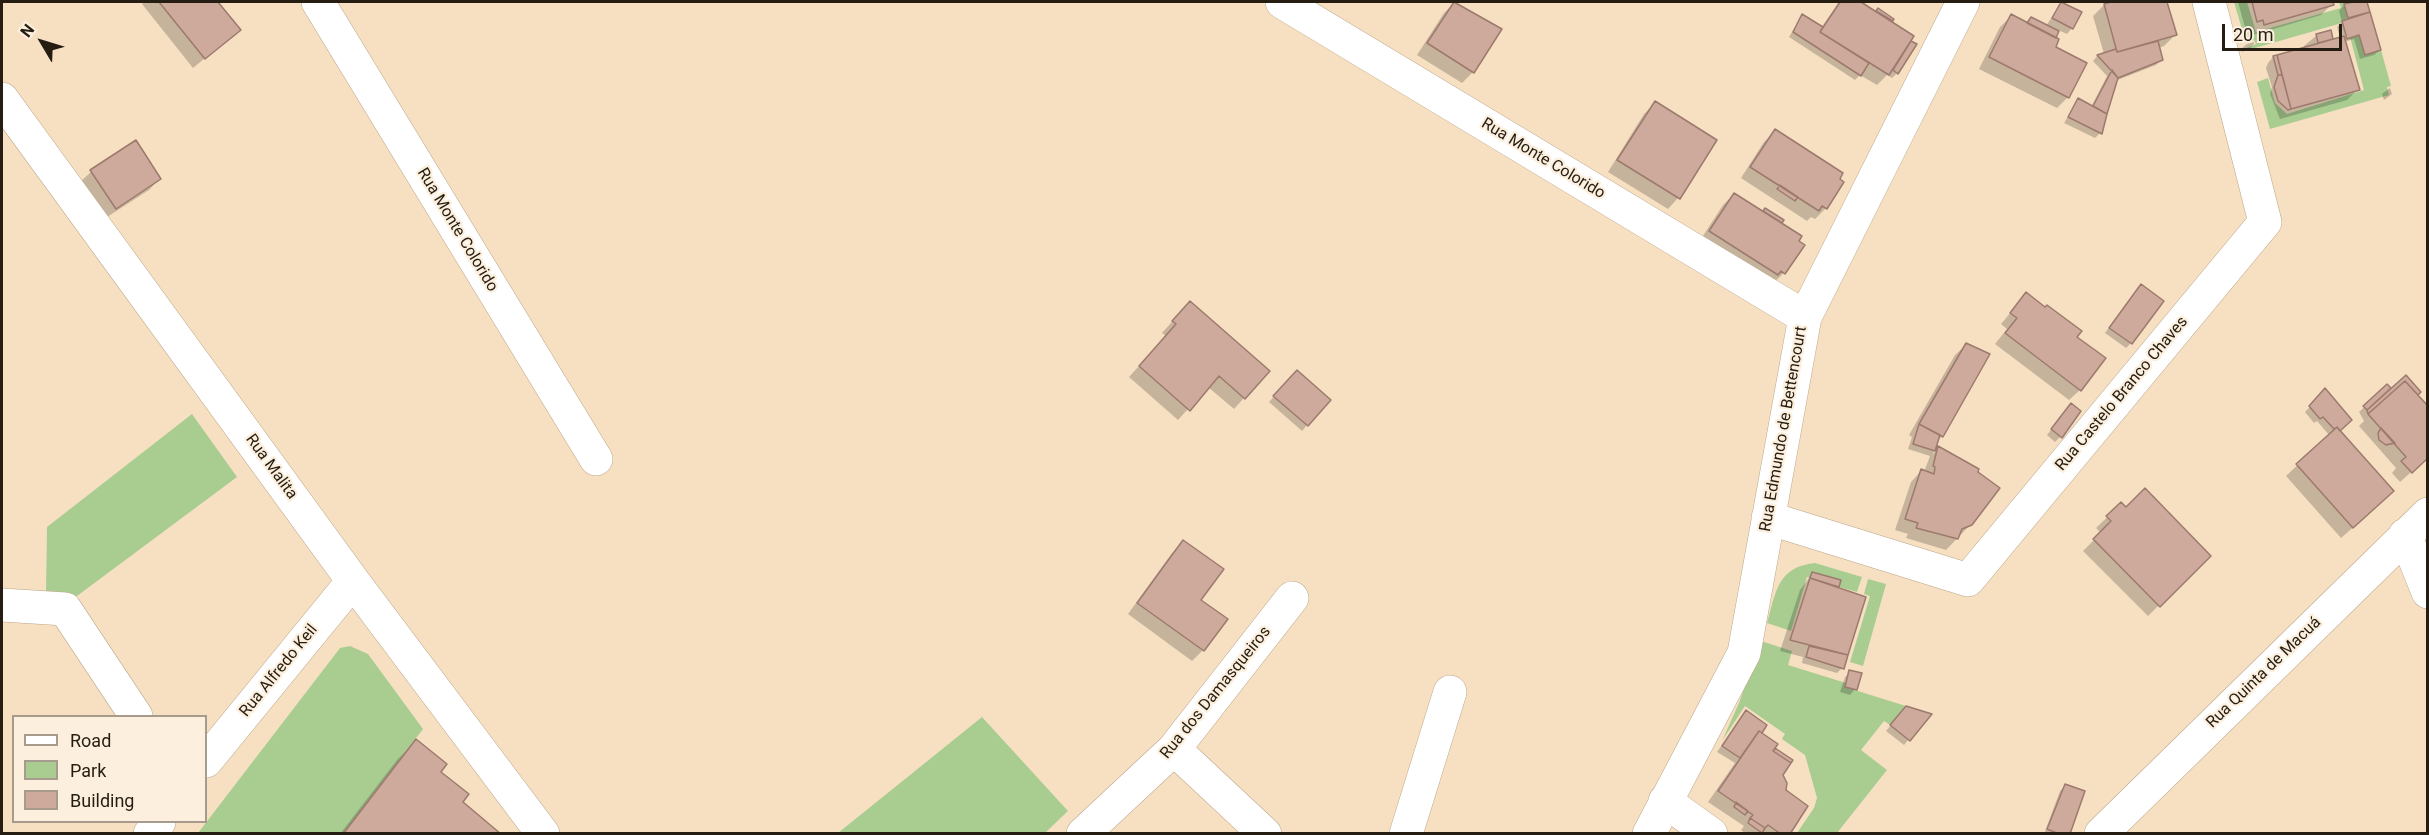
<!DOCTYPE html>
<html>
<head>
<meta charset="utf-8">
<style>
	body { margin:0 }
	#map { position:relative; width:2429px; height:835px; overflow:hidden; background:#f7e0c2; font-family:Roboto,sans-serif }
	canvas { display:block }
	.frame { position:absolute; inset:0; border:3px solid #251d12; pointer-events:none }
	.legend { position:absolute; left:12px; top:715px; width:195px; height:108px; box-sizing:border-box; background:#fcefdd; border:2px solid #a69b8c; margin:0; padding:8px 10px; list-style:none; font-size:18px; color:#251d12 }
	.legend li { display:flex; align-items:center; gap:12px; height:30px }
	.legend b { width:30px; border:2px solid #a69b8c }
	.north { position:absolute; left:12px; top:12px; width:60px; height:60px; -webkit-text-stroke:4px #fcefdd; paint-order:stroke; rotate:308deg; font-size:16px; font-weight:700; line-height:24px; text-align:center; color:#251d12 }
	.north::after { content:''; display:block; margin:auto; width:21px; height:27px; background:#251d12; clip-path:polygon(50% 0,100% 100%,50% 72%,0 100%) }
	.scale { position:absolute; left:2222px; top:24px; width:120px; height:27px; box-sizing:border-box; border:3px solid #251d12; border-top:0; padding-left:8px; font-size:18px; line-height:21px; white-space:nowrap; color:#251d12; -webkit-text-stroke:4px #fcefdd; paint-order:stroke }
</style>
</head>
<body>
<div id="map">
<canvas width="2429" height="835"></canvas>
<div class="frame"></div>
<ul class="legend">
<li><b style="height:8px;background:#fff"></b>Road</li>
<li><b style="height:16px;background:#a9cd91"></b>Park</li>
<li><b style="height:16px;background:#ceaa9c"></b>Building</li>
</ul>
<div class="north">N</div>
<div class="scale">20 m</div>
</div>
<script>
const g = document.querySelector('canvas').getContext('2d');
g.lineJoin = 'round';
function fill(path, color) { g.fillStyle = color; g.fill(path, 'evenodd'); }
function trace(path, color, width, dash) { g.strokeStyle = color; g.lineWidth = width; g.lineCap = dash ? 'butt' : 'round'; g.setLineDash(dash || []); g.stroke(path); }
function write(font, color, halo, rows, align = 'center') {
  g.font = font + ' Roboto,sans-serif'; g.lineWidth = 4.5; g.setLineDash([]); g.textBaseline = 'middle'; g.strokeStyle = halo; g.fillStyle = color; for (const [text, x, y, turn = 0] of rows) {
    g.save(); g.translate(x, y); g.rotate((+turn || 0) * Math.PI / 180); g.textAlign = isNaN(turn) ? turn : align; if (halo) g.strokeText(text, 0, 0); g.fillText(text, 0, 0); g.restore();
  }
}
fill(new Path2D(`
	M2234,2H2247L2256,32L2341,8L2339,2H2353L2344,4L2348,18L2342,21V23L2248,50L2247,48L2256,44L2254,40L2246,43Z
	M2359,35L2365,54L2381,50L2391,86L2387,87L2389,95L2270,129L2257,82L2268,78L2275,103L2287,114L2364,90L2350,37Z
	M192,414L237,477L77,596L46,592L47,527Z
	M1815,563L1862,577L1857,592L1839,587L1841,580L1812,572L1810,578L1807,577L1791,631L1767,623C1776,592 1777,567 1815,563Z
	M1868,579L1886,584L1863,666L1850,662L1870,596L1864,594Z
	M1761,641L1792,651L1788,665L1846,683L1845,687L1906,706L1890,725L1884,721L1861,750L1887,770L1837,833H1797L1814,808L1817,798L1805,755L1782,739L1785,734L1745,706L1722,741L1739,703Z
	M350,646L368,654L423,729L343,833H198L340,648Z
	M982,717L1068,811L1045,833H838Z`), '#a9cd91');
fill(new Path2D(`
	M144,2H216L239,30L193,68L142,4Z
	M1455,2L1500,30L1473,72L1462,83L1417,55L1444,13Z
	M1839,2H1858L1875,12L1878,10L1892,19L1890,22L1905,47L1911,43L1897,73L1892,78L1887,75L1877,85L1860,75L1855,80L1789,37L1802,16L1821,28Z
	M2117,2H2166L2175,35L2164,46L2158,48L2161,60L2156,65L2115,81L2100,133L2095,138L2064,123L2078,100L2091,107L2107,76L2093,61L2097,56L2104,54L2093,16L2104,5Z
	M2238,2H2332V4L2321,15L2253,35L2252,30L2246,31Z
	M2359,2H2366L2380,50L2374,55L2360,59L2354,39L2344,42L2358,89L2347,100L2280,119L2270,94L2272,87L2266,68L2268,63L2273,57L2305,49L2304,46L2317,35L2332,38L2328,42L2340,38L2337,27L2342,22L2339,11L2344,5Z
	M2061,3L2072,28L2067,34L2058,30L2055,37L2054,47L2068,97L2057,108L1979,69L2000,27L2011,16L2026,24L2031,18L2046,26Z
	M2254,42V44L2249,49L2242,52L2241,49L2247,44Z
	M2390,88L2392,94L2384,100L2382,94Z
	M1655,103L1678,198L1668,209L1608,172L1644,114Z
	M1775,131L1826,208L1815,219L1811,217L1807,221L1741,178L1764,142Z
	M91,172L159,179L149,190L104,219L80,182Z
	M1734,194L1762,213L1765,210L1782,220L1779,223L1784,273L1773,283L1699,242L1723,205Z
	M2136,291L2131,343L2126,348L2105,333Z
	M2026,294L2075,337L2080,390L2069,400L1995,344L2007,329L2001,324Z
	M1179,314L1244,398L1234,409L1208,387L1178,420L1129,377L1166,336L1162,333Z
	M1966,345L1942,436L1937,441L1933,454L1938,448L1971,524L1946,550L1906,538L1908,534L1895,530L1911,482L1921,471L1924,472L1930,456L1908,449L1912,437L1909,435L1955,355Z
	M1292,377L1329,400L1302,431L1269,402Z
	M2406,377L2419,392L2416,395L2428,457L2400,482L2392,473L2396,468L2359,426L2364,421L2359,412L2387,386L2391,390Z
	M2320,396L2350,420L2338,431L2382,502L2341,538L2286,476L2329,435L2317,421L2314,423L2305,412Z
	M2066,410L2060,437L2055,442L2047,435Z
	M2121,504L2126,509L2209,556L2148,616L2083,551L2101,533L2096,528Z
	M1183,542L1199,601L1203,650L1192,661L1128,614L1172,553Z
	M1812,574L1838,586L1836,588L1864,598L1842,668L1837,673L1802,663L1803,657L1780,651L1800,590Z
	M1850,672L1855,689L1850,695L1840,692L1845,677Z
	M1901,713L1929,715L1904,745L1886,731Z
	M1741,717L1765,725L1760,733L1773,748L1781,775L1788,834H1746L1741,830L1744,826L1708,802L1735,763L1717,752Z
	M416,741L461,802L500,834H340L397,760Z
	M2066,785L2068,834H2044L2060,791Z`), '#0003');
const building = new Path2D(`
	M159,2H218L241,30L205,59Z
	M1454,2L1502,29L1474,73L1427,43Z
	M1840,2H1861L1914,36L1889,75L1820,32Z
	M2061,2L2082,12L2073,29L2052,18Z
	M2111,2H2167L2177,35L2117,52L2104,4Z
	M2252,2H2333L2334,5L2264,25L2263,20L2257,22Z
	M2353,2H2367L2370,12L2348,18L2344,4Z
	M1878,8L1894,19L1893,21L1876,11Z
	M2370,12L2381,50L2365,55L2359,35L2347,39L2342,21Z
	M1802,14L1823,27L1820,32L1869,63L1861,76L1793,32Z
	M2011,14L2059,39L2056,47L2087,63L2069,98L1989,57Z
	M2031,17L2059,31L2056,38L2027,23Z
	M2331,30L2333,39L2318,43L2316,34Z
	M2344,36L2360,90L2291,109L2277,55Z
	M1911,41L1917,44L1898,74L1893,70Z
	M2158,41L2163,60L2118,78L2097,55L2116,49L2117,52Z
	M2277,55L2282,75H2278L2273,56Z
	M2112,70L2118,78L2107,114L2093,106Z
	M2278,75H2282L2291,109L2288,110L2278,101L2274,87Z
	M2078,98L2107,114L2102,134L2068,117Z
	M1655,101L1717,140L1680,199L1617,160Z
	M1775,129L1843,173L1840,179L1844,182L1827,209L1822,206L1819,211L1750,167Z
	M136,140L161,179L116,209L90,170Z
	M1780,185L1798,197L1795,201L1777,189Z
	M1734,193L1802,236L1799,241L1805,245L1785,274L1781,271L1778,275L1709,231Z
	M1765,208L1784,220L1782,223L1763,211Z
	M2141,284L2164,301L2132,344L2109,328Z
	M2026,292L2045,307L2047,305L2082,331L2077,337L2106,358L2081,391L2005,333L2017,318L2010,313Z
	M1190,301L1270,371L1245,399L1219,376L1190,411L1139,366L1176,324L1172,321Z
	M1966,343L1990,354L1943,437L1919,424Z
	M1297,370L1331,400L1308,426L1273,396Z
	M2406,375L2421,392L2418,395L2405,381L2368,414L2367,410Z
	M2405,381L2428,406V458L2412,473L2401,461L2406,457L2368,414Z
	M2387,384L2391,388L2367,410L2363,406Z
	M2325,388L2352,420L2340,431L2337,427L2334,429L2323,417L2320,419L2309,406Z
	M2071,403L2081,411L2062,438L2051,429Z
	M1919,424L1940,435L1935,451L1913,444Z
	M2337,427L2394,491L2353,528L2296,464Z
	M2381,428L2395,443L2386,445L2379,440L2378,433Z
	M1938,446L1979,469L1978,472L2000,488L1972,525L1962,529L1958,539L1916,528L1918,523L1905,519L1921,469L1934,474L1935,467L1933,466Z
	M2145,488L2211,556L2160,607L2093,539L2111,521L2106,516L2121,502L2126,507Z
	M1183,540L1224,569L1201,600L1228,619L1204,651L1137,603Z
	M1812,572L1841,580L1839,587L1810,578Z
	M1810,578L1866,597L1848,655L1790,640Z
	M1809,646L1848,655L1844,669L1806,657Z
	M1849,670L1862,673L1857,690L1845,687Z
	M1906,706L1932,714L1910,741L1890,725Z
	M1746,710L1767,725L1762,733L1759,731L1740,758L1722,746Z
	M1759,731L1778,744L1773,751L1791,763L1783,775L1787,783L1786,790L1808,806L1790,834H1781L1768,825L1765,828L1750,818L1753,815L1718,791Z
	M416,739L447,764L441,772L469,794L463,802L501,834H343Z
	M1775,748L1793,760L1791,763L1773,751Z
	M2065,784L2085,791L2070,834H2059L2047,829Z
	M1736,802L1748,811L1745,815L1734,807Z
	M1750,818L1765,828L1762,833L1748,823Z`);
fill(building, '#ceaa9c');
trace(building, '#9c7a6d', 1.5);
const minor = new Path2D(`
	M318,2L596,459
	M1282,2L1805,317
	M2,99L353,581L543,834
	M1768,518L1968,580L2265,222L2209,2
	M2405,535L2428,592
	M2,605L65,609L136,716
	M1174,749L1265,834
	M206,761L353,581
	M1665,801L1711,834
	M150,834L159,822
	M1083,834L1174,749L1292,598
	M1406,834L1450,692
	M1649,834L1744,653L1805,317L1963,2
	M2101,834L2428,514`);
trace(minor, '#bba589', 34);
trace(minor, '#fff', 33);
write('16px', '#251d12', '#fcefdd', [
	["Rua Monte Colorido",1543,159,31],
	["Rua Monte Colorido",457,230,59],
	["Rua Castelo Branco Chaves",2122,394,-50],
	["Rua Edmundo de Bettencourt",1784,429,-80],
	["Rua Malita",271,467,54],
	["Rua Alfredo Keil",279,671,-51],
	["Rua Quinta de Macuá",2264,673,-44],
	["Rua dos Damasqueiros",1216,693,-51]
]);
</script>
</body>
</html>
